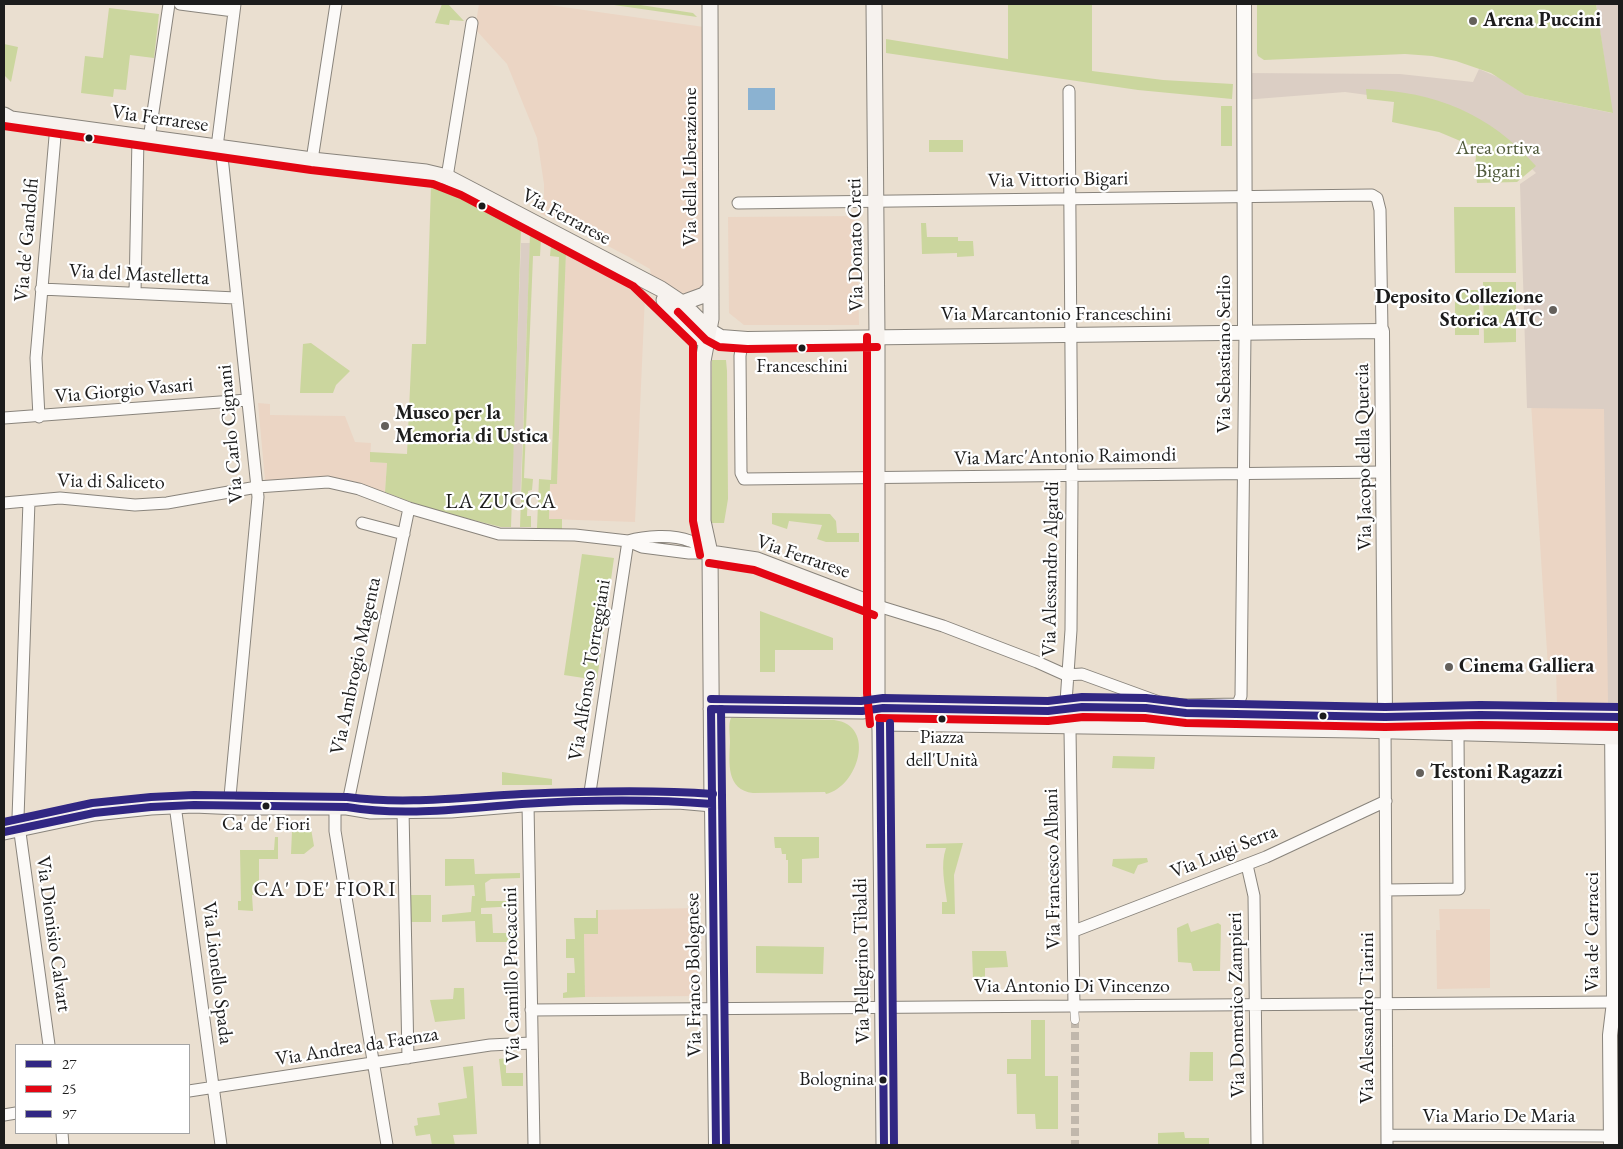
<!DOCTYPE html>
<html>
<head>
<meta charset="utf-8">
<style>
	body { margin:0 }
	#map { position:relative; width:1623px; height:1149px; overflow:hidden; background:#eadfd0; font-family:"EB Garamond",serif }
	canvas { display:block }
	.frame { position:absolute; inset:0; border:5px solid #1c1c1c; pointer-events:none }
	.legend { position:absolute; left:15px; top:1044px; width:175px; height:90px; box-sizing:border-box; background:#fff; border:1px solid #a4a4a4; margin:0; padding:6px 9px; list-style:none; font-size:15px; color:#1c1c1c }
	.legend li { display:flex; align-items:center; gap:10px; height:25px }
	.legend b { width:25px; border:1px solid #a4a4a4 }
</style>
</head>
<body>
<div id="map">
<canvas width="1623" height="1149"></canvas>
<div class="frame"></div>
<ul class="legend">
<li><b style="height:6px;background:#312783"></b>27</li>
<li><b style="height:6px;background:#e30613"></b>25</li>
<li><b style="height:6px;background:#312783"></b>97</li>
</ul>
</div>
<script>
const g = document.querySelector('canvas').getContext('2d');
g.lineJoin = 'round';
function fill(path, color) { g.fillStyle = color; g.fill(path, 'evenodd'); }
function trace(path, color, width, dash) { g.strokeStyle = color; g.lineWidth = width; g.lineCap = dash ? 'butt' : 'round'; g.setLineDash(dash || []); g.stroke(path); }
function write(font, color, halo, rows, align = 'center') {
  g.font = font + ' "EB Garamond",serif'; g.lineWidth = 4.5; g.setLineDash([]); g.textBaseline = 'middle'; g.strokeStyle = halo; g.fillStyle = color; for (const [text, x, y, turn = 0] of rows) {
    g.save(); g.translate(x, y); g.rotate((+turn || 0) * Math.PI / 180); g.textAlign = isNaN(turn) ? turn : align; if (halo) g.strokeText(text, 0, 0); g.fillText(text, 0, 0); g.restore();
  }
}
fill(new Path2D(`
	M479,4H542L704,27L705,285L687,297L651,276L650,269L629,257L562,222L540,214L544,210V184L537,138L507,64L475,29Z
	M857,216L859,325H744L729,313L728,217Z
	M566,252L645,295L635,522L549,519L550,484L557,483Z
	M258,403L270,404V415L345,416L355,442L371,443L370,462L387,463L385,492L350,482L265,480Z
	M1531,403H1618L1619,705H1557L1556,667H1548Z
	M698,908V996L585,997L584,934H598V910Z
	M1439,909H1490V988L1437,989L1436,930H1440Z`), '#ebd5c4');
fill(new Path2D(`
	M1596,4H1619V704H1608L1604,409L1527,408L1520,184L1536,173L1508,145L1405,100L1345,92L1243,100V73L1400,74L1473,82L1479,69L1502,79L1525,95L1612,113Z
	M521,243H530L520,507H511Z`), '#dbcec4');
fill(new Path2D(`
	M442,4H448L464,21L450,20L449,25L435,23Z
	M634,4L693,13L697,17L614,5Z
	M1008,4H1092V71L1163,80L1233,84L1232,99L1138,90L886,53V39L1008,59Z
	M1257,4H1596L1613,113L1525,95L1491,73L1456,61L1432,56L1405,54L1264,60L1258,56L1257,53Z
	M109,8L159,14L154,58L130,55L126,90L114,89L113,97L81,93L85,56L103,58Z
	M4,44L18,47L11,82L4,75Z
	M1366,89C1436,92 1489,113 1536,166L1517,182L1477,183L1475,165L1477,148L1439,132L1392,122L1394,102L1367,99Z
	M1221,106H1232V146H1221Z
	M929,140H963V152H929Z
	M431,185L447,189L521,228L511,527H501L426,508L385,492L387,463L370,462V452L407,454L412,344H426Z
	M1454,207H1515L1516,273H1455Z
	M921,223H926L927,237H958V241H973L974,256L957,257V253L922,254Z
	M530,234L541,239L540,256H533L524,478L533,479L532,490L528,491L527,516H531V527H520Z
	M551,245L566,252L557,484H550L549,519H562V529L537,528L539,479L551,480L559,257L550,256Z
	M1483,282H1516V342L1484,343Z
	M1455,290H1479V335H1455Z
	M311,343L350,371L336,385L333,393H300L303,344Z
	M712,360H726L727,371L728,499L724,523H710Z
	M772,513L830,514L836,521L837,533H859V542H826L817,539L822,525L789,521L787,529L772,524Z
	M582,554L614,558L597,680L564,675Z
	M760,611L833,638V650H775V672H760Z
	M731,718L834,720C877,725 858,787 826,794L825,792L753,793C726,790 729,763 730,742C730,734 728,724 731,718Z
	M1113,756L1155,757L1154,769L1112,768Z
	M502,772L552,779V785H502Z
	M299,822L310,823L314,846L304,854H291L292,831H299Z
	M275,837H278V859H259V894L252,895L253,911L238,910V901H241L240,850H274Z
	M774,837H819V858L802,859V883H788V860H786V854H782L781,848H775Z
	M963,843L954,875L955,914H942V902H947C945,885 940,865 946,848H926V844Z
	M1147,858L1148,862L1138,865L1134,874L1112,866L1113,859Z
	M445,859H474L475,874L520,873V878L491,879L485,883L486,901H513L511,890H518V906L481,908V914H492L493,933H518V942H476L475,921L442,922V915L471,912L472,896H475L474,885L445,886Z
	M410,895H431V922H411Z
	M596,910H598V934H584L585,997L563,998V993L567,992V973H575L574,958H566V939H575L574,918H596Z
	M1188,923L1191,932L1218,923L1221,925L1220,971H1193L1191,963L1178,962L1177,928Z
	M756,946L824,947L823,974L756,973Z
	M972,951H1006L1008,967L985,968V979H973Z
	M454,988H464L465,1019L435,1022L430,1000L453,999Z
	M1031,1020H1045V1076H1058V1129H1036L1035,1114H1017L1016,1074H1007V1059H1031Z
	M1190,1052H1213V1081H1189Z
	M506,1058V1073H523V1086H502L499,1059Z
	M473,1066L477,1134L453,1135L455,1145H432L430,1134L416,1136L414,1126L418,1125L417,1118L440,1115L438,1103L467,1098L463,1067Z
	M1184,1132L1185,1138H1209V1145H1158V1133Z`), '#cbd69e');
fill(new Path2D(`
	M775,88V110H748V88Z`), '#8bb2d1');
trace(new Path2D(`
	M1075,1020V1145`), '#c1b8ac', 8, [8, 4]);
const pedestrian = new Path2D(`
	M1074,1006L1075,1020`);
const minor = new Path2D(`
	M180,4L234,11
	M1069,91L1072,487L1071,630L1066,702L1070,730L1074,1006
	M149,139L169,4
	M217,147L235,4
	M221,147L258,497L229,807
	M312,160L336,4
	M447,177L472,23
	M738,203L1372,195L1377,198L1380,210L1382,331
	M41,289L236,298
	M135,293L138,137
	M747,339L742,343L740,356L741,473L744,479L1384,472
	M39,417L36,358L56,125
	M4,418L247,400
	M29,501L18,818L49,1045
	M4,503L60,498L135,505L167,503L257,487L328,482L359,489L409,508L499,534L575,535L628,541L642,547L689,553H710
	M362,523L404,534
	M628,541C645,536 672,534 690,541C697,543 704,549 710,553
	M878,606L943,626L1037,662L1066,675L1082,674L1159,702L1183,705L1238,704L1241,696L1245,333
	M1385,725L1387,1145
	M528,804L534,1145
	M586,804L590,792L628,541
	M175,805L221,1145
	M347,807L409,508
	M335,808V831L387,1145
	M403,810L408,1058
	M1247,865L1254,896L1257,1145
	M1386,890L1459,889L1458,733
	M1074,931L1266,857L1386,801
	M531,1010L1614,1002
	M189,1091L490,1045L531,1043
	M4,1115L16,1113
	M62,1133L63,1145
	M1387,1135L1611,1136`);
const tertiary = new Path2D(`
	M1244,4L1245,333
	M709,330L721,337L747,339L1382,331L1385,717
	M712,804L716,1145
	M1611,1145L1610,1035L1614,1002L1612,717`);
const secondary = new Path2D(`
	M874,4L877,337V693L880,730L884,1145
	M4,115L11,119L312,160L426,172L447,177L661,289L682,303L709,330
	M664,300L702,339
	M682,303L704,295L711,288
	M710,553L757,560L878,606
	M711,709L862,711L883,708L1048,711L1082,707L1146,708L1186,713L1385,717L1480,715L1619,717
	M880,723L1357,730L1619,737
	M4,832L94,813L151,807L194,805L238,807H347L371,811L451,810L523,804L678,801L712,804L710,553L703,521V361L711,319L710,4`);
trace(pedestrian, '#89847c', 9);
trace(minor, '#89847c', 13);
trace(tertiary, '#89847c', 16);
trace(secondary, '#89847c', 17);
trace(pedestrian, '#fcfaf8', 8);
trace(minor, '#fcfaf8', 11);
trace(tertiary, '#fcfaf8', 14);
trace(secondary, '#f6f2ee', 15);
trace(new Path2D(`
	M711,709L862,711L883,708L1048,711L1082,707L1146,708L1186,713L1385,717L1480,715L1619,717
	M711,709L716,1145
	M880,723L884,1145
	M4,832L94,813L151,807L194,805L347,807C405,817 464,808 522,804C583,800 650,799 712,804`), '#312783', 8);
trace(new Path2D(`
	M4,126L311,170L433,184L461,195L633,286L693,344V521L700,555
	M678,312L706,340L719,347L747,349L877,347
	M867,337V693L870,724
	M709,563L754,570L874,615
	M879,718L1048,721L1083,717L1145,718L1186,723L1385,727L1480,725L1619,727`), '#e30613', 8);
trace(new Path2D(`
	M711,699L861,701L883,698L1048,701L1082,697L1146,698L1187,703L1385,707L1480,705L1619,707
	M721,709L726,1145
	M890,723L894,1145
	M4,822L92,803L151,797L194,795L347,797C406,805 463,797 522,794C585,791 650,789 713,794`), '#312783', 8);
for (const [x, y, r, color] of [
	[1473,21,5,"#64605b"],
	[89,138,4.5,"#1c1c1c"],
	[482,206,4.5,"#1c1c1c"],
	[1553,310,5,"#64605b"],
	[802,348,4.5,"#1c1c1c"],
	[385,426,5,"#64605b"],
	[1449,667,5,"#64605b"],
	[1323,716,4.5,"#1c1c1c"],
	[942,719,4.5,"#1c1c1c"],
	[1420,773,5,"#64605b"],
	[266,806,4.5,"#1c1c1c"],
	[883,1080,4.5,"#1c1c1c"]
]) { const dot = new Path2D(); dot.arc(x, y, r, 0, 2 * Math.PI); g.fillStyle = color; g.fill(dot); trace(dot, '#fff', 2); }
write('19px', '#1c1c1c', '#fff', [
	["Franceschini",802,367],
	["Piazza",942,738],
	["dell'Unità",942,761],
	["Ca' de' Fiori",266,825],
	["Bolognina",874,1080,"right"]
]);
write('bold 20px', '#1c1c1c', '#fff', [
	["Arena Puccini",1483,21],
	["Deposito Collezione",1543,298,"right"],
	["Storica ATC",1543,321,"right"],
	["Museo per la",395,414],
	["Memoria di Ustica",395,437],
	["Cinema Galliera",1459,667],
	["Testoni Ragazzi",1430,773]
], 'left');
write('20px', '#1c1c1c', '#fff', [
	["Via Ferrarese",160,119,8],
	["Via della Liberazione",691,167,-90],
	["Via Vittorio Bigari",1058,180,-1],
	["Via Ferrarese",566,217,28],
	["Via de' Gandolfi",27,240,-85],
	["Via Donato Creti",856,245,-91],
	["Via del Mastelletta",139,275,3],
	["Via Marcantonio Franceschini",1056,315],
	["Via Sebastiano Serlio",1225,354,-90],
	["Via Giorgio Vasari",124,391,-5],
	["Via Carlo Cignani",231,434,-95],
	["Via Marc'Antonio Raimondi",1065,457,-1],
	["Via Jacopo della Quercia",1364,457,-91],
	["Via di Saliceto",111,482,1],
	["Via Ferrarese",803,557,19],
	["Via Alessandro Algardi",1051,569,-89],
	["Via Ambrogio Magenta",356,666,-78],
	["Via Alfonso Torreggiani",590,670,-81],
	["Via Luigi Serra",1224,852,-22],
	["Via Francesco Albani",1053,869,-91],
	["Via de' Carracci",1593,932,-90],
	["Via Dionisio Calvart",53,934,82],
	["Via Pellegrino Tibaldi",862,961,-91],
	["Via Lionello Spada",217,973,83],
	["Via Camillo Procaccini",512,975,-91],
	["Via Franco Bolognese",694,975,-91],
	["Via Antonio Di Vincenzo",1072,987],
	["Via Domenico Zampieri",1237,1005,-91],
	["Via Alessandro Tiarini",1368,1018,-90],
	["Via Andrea da Faenza",357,1047,-9],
	["Via Mario De Maria",1499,1117]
]);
write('20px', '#505a3b', '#fff', [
	["Area ortiva",1498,149],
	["Bigari",1498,172]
]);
g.letterSpacing = '1px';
write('21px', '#1c1c1c', '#fff', [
	["LA ZUCCA",501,502],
	["CA' DE' FIORI",325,890]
]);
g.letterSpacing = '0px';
</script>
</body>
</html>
